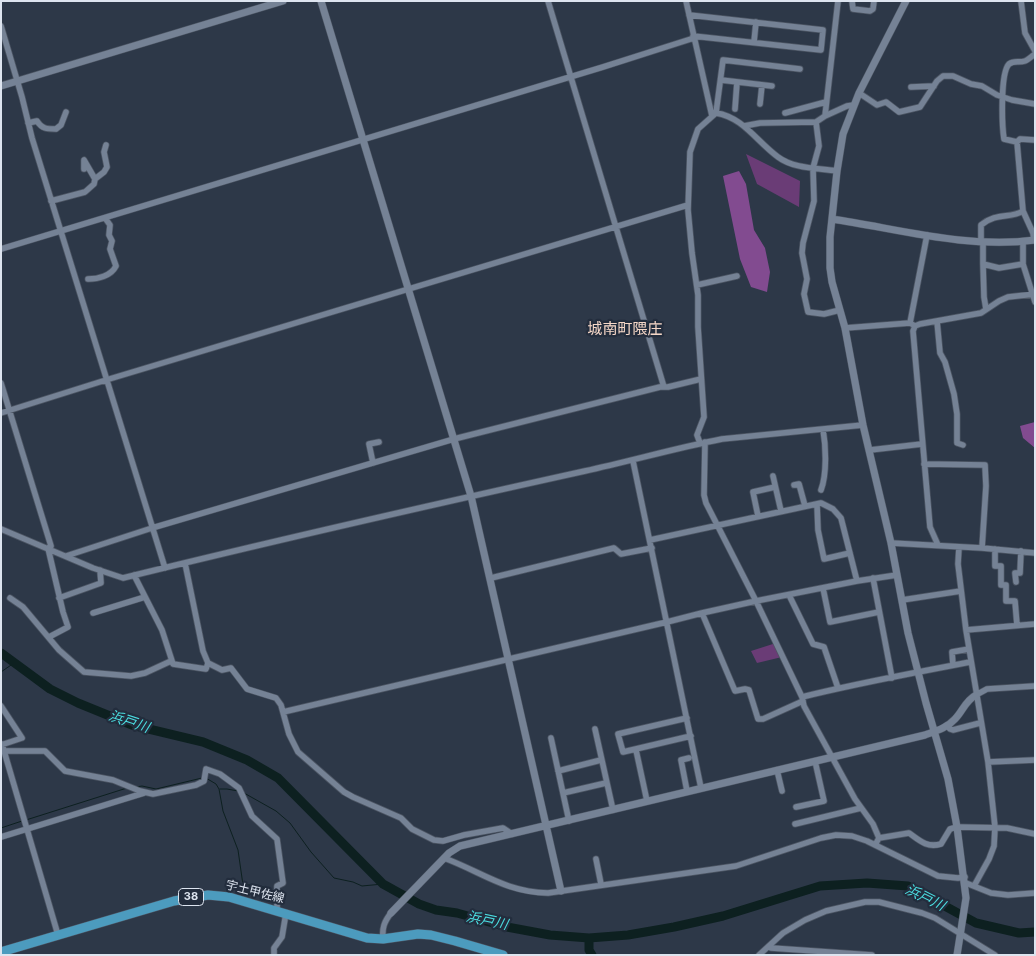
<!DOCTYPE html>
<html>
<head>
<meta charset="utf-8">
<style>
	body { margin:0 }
	#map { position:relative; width:1036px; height:956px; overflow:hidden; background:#2d3848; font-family:Inter,sans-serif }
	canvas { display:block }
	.frame { position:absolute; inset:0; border:2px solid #dde4ef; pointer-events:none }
</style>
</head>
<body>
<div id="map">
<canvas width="1036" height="956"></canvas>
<div class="frame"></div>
</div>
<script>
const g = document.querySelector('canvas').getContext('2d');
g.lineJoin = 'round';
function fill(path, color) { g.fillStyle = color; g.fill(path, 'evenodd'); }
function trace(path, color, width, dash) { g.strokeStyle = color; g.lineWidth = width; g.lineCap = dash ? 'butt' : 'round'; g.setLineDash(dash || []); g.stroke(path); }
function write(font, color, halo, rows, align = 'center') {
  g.font = font + ' Inter,"Noto Sans JP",sans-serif'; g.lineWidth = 4.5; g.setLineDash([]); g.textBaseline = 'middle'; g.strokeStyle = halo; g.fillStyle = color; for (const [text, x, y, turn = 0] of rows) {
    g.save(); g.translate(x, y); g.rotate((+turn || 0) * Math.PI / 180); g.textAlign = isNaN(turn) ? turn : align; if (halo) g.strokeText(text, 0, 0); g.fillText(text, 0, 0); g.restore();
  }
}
fill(new Path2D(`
	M746,154L800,181L799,207L757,184Z
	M776,643L782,657L757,663L751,651Z`), '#6a3c76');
fill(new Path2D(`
	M739,171L746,184L754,230L765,248L770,272L767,292L751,287L740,259L723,176Z
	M1035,422V448L1023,438L1020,426Z`), '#824b90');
trace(new Path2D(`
	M1,672L14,663
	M206,778L216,784L219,789L223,811L238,850L243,885C255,885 272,885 274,899
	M136,787L142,786L156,789L202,778
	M220,789H227L238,791
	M244,793L276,811L290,823L311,852L334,878L353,882L362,886L383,884
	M26,820L127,788
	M1,828L22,821`), '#0d2020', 1);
trace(new Path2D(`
	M1,653L50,689L78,703L132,725L203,742L247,760L278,778L383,884L419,904L436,910L457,913L507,927L550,935L589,938L628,935L674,927L723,916L820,886L867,883L908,886L976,923L1019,933L1035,932
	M589,938V950L592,955`), '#0d2020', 9);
const minor = new Path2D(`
	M548,1L664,387
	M686,1L712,116
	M838,1L825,116L847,106L854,105
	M852,1L853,9L870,11L873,9L874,1
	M1021,1L1025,33L1035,51
	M689,15L823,30L821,50L693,36
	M1,26L22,97L32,138L165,568
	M754,42L756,22
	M1035,54C1032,56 1028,60 1025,61C1019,63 1014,60 1009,64C1000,73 1002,126 1004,139L1017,142L1020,139L1035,140
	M721,80L772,86
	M911,87L934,86
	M859,93L877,105L886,102L899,112L920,107L937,81L943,76H953L971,84L982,86L997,95L1012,100L1035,104
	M760,104L762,85
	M735,109L737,82
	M716,113L723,60L800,69
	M785,113L826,102
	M825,116L816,122L819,146L813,168L814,201L803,243L802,253L807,279L804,294L808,312L824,314L840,310
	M28,123L37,121C42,129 47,129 56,129L61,125L66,112
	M744,126L760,123L816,122
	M1017,142L1023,211L1033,233L1034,240
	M95,179L104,172L107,167L104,152L106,145
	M51,201L85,192L94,184L95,179L84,160V169
	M981,242V225C997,212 1010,219 1023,211
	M983,242V264L999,268L1023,264L1035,302
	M1,249L603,67L694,38
	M983,264L984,297L986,309
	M1023,264V241
	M88,279C98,279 111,276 116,266L110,249L112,241L109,235L110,225L105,218
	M697,285L737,276
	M937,321L940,353L945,362L954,394L957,414V443L963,445
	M910,323L927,235
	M915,326L913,331L930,527L938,545
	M845,328L910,323L915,326L920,324L981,313L999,301L1008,297L1035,294
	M1,383L51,546L48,548L63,612L68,627L49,637
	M1,413L106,380L688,205
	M705,442L704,495L706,503L756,601L802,697L804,706L855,799L873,824L879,838L875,845
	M700,443L697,435L704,417L698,327V295L692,253L688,210L690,152L698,129L716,113C743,117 757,142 778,157C794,169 818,168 837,171
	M870,450L922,444
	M633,461L701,788
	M373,463L369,444L379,442
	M924,464L985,465L986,486L982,548
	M773,476L781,511
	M794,485L799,484L805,506
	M821,490C827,474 826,447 823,429
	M817,504L818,530L824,559L850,553
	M758,516L753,492L775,487
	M1,529L93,568L123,578C277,540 431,505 585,471C631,461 676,448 722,439L863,425
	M650,540L821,503L833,509L841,518L857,581
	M891,543L982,548L1035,553
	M959,547L958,564L966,630L988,762L995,827L994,846L989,859L974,886
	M995,549V566H1001V585H1006V601H1015L1017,625
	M66,556L152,528L454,439L660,387H668L701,379
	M185,563L203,651L208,663L222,670L231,668L247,689L276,698L281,705L289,734L298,752L344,792L353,797L401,818L412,829L434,840L443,841L464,835L503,828L512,834
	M134,575L162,630L173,664L206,669L208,663
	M491,578L614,548L621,554L652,548
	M873,578L892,678
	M1016,582L1015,573H1020L1021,551
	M823,588L830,622L879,612
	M789,595L813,644L824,647L838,688
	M10,598L23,607L59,650L84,672L131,676L145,673L171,661
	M59,598L101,583L100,570
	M902,600L961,591
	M93,613L145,597
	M702,613L735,691L745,689L749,690L758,719H763L803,701
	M966,630L1035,624
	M953,665L952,652L969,649
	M976,695L987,689L1035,686
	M802,697C858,683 914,673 970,662
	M1,706L22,738L1,745
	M283,712L667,622L702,613L756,601L857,581L897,575
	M687,718L618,734L623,752L691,736
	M947,725L950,729L953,730L980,723
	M595,729L613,810
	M551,738L569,821
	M2,744L58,935
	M636,750L647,801
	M4,751H45L65,771L113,780L140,791L153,794L196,785L204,781L206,769L220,774L239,788L252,816L277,839L283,883L277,886V910
	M988,762L1035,760
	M777,770L782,791
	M558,771L601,760
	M687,791L681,760L689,758
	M563,793L606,783
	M796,807L824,801L815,761
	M795,824L861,808
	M1,837L144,793
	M879,838L909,833C920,841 927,848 941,844L950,829L957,827L1007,828L1035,834
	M444,858C482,872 505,892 548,893L736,866L821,838L836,835L852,836L867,841L938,876L958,878L965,877
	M596,859L601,884
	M966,883L991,893L1008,895L1035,893
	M383,939C382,928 384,922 391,913
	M769,946L771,948L872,955
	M274,955V948L282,937L286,913
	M759,955L783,933L805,920L826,911L865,902H879L922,913L935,918L995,955`);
const tertiary = new Path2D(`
	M321,1L471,496L561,891
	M906,1L859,93L843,134L837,171L830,237V268L832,282L845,328L863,425L891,543L908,633L926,703L948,779L957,827L966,898L957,955
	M1,86L283,1
	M832,219C899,229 967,249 1035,240
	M391,913L449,853L460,846L925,735C936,731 947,728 955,719C963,711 965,701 976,695`);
const primary = new Path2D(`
	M1,952L174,901L208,895L229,897L367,938L383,939L418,934L431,935L455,941L503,955`);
trace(minor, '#4d5664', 7);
trace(tertiary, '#4d5664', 8);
trace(primary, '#4d5664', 10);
trace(minor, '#758295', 5.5);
trace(tertiary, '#758295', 7);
trace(primary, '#4c9bbe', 9);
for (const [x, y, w] of [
	[191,897,25]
]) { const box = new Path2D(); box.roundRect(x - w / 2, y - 8.5, w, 17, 4); g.fillStyle = '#232d3d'; g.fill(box); trace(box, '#dde4ef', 1); }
write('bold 11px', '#dde4ef', null, [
	["38",191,897]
]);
write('12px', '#dde4ef', '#232d3d', [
	["宇土甲佐線",255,892,14]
]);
write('italic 14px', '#4bdde0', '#232d3d', [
	["浜戸川",129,722,18],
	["浜戸川",925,898,26],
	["浜戸川",487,921,12]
]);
write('15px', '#f6d8c8', '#232d3d', [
	["城南町隈庄",625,329]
]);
</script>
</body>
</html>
